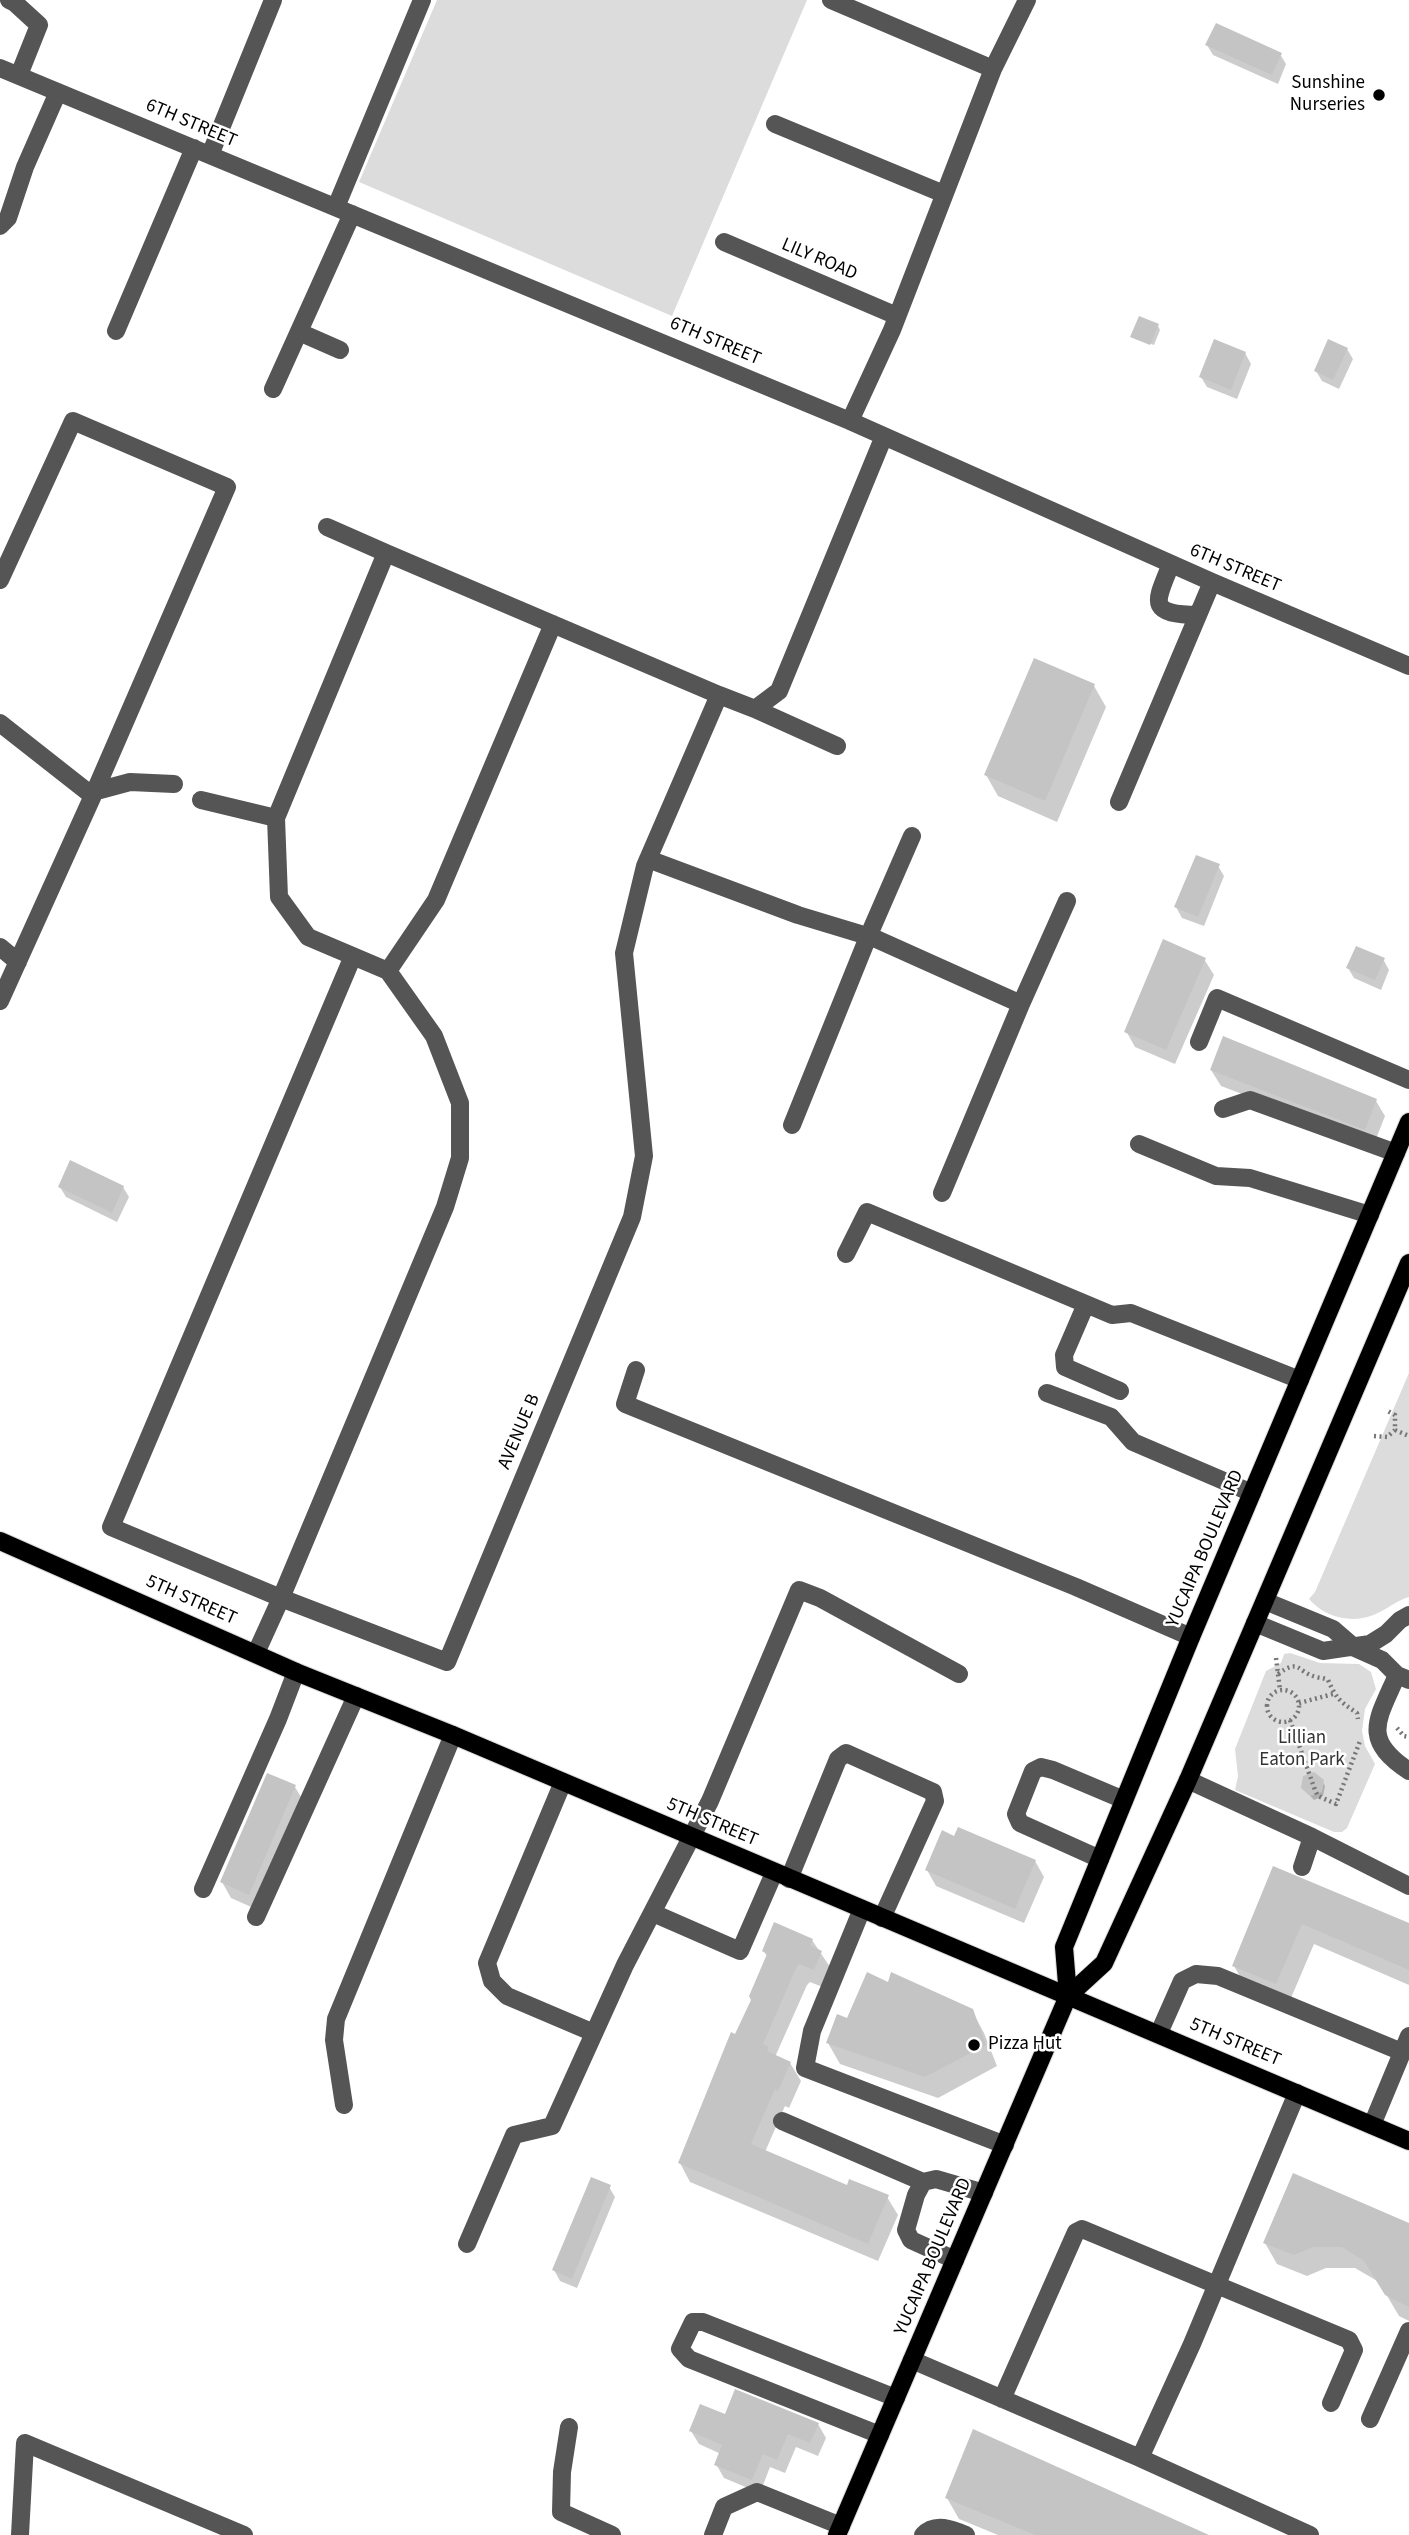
<!DOCTYPE html>
<html>
<head>
<meta charset="utf-8">
<style>
	body { margin:0 }
	canvas { display:block; background:#fff }
</style>
</head>
<body>
<canvas width="1409" height="2535"></canvas>
<script>
const g = document.querySelector('canvas').getContext('2d');
g.lineJoin = 'round';
function fill(path, color) { g.fillStyle = color; g.fill(path, 'evenodd'); }
function trace(path, color, width, dash) { g.strokeStyle = color; g.lineWidth = width; g.lineCap = dash ? 'butt' : 'round'; g.setLineDash(dash || []); g.stroke(path); }
function write(font, color, halo, rows, align = 'center') {
  g.font = font + ' "Source Sans 3",sans-serif'; g.lineWidth = 5; g.setLineDash([]); g.textBaseline = 'middle'; g.strokeStyle = halo; g.fillStyle = color; for (const [text, x, y, turn = 0] of rows) {
    g.save(); g.translate(x, y); g.rotate((+turn || 0) * Math.PI / 180); g.textAlign = isNaN(turn) ? turn : align; if (halo) g.strokeText(text, 0, 0); g.fillText(text, 0, 0); g.restore();
  }
}
fill(new Path2D(`
	M437,0H807L672,316L359,182Z
	M1409,1373V1597C1398,1600 1390,1607 1380,1612C1356,1625 1326,1619 1309,1599L1315,1592Z
	M1290,1653L1320,1663L1359,1664L1371,1672L1376,1689L1365,1709L1362,1731L1365,1746L1375,1764L1347,1828L1342,1832H1334L1235,1790L1238,1776L1235,1749L1266,1671L1281,1663L1284,1654Z`), '#dcdcdc');
fill(new Path2D(`
	M1207,45L1280,54L1286,64L1278,84L1213,55Z
	M1158,326L1160,330L1154,345L1132,337Z
	M1347,349L1353,359L1339,389L1322,381L1316,371Z
	M1245,353L1251,364L1237,399L1207,387L1201,377Z
	M1094,686L1106,707L1057,822L998,796L986,775Z
	M1218,866L1224,876L1204,926L1182,918L1176,907Z
	M1204,959L1214,975L1175,1064L1135,1047L1126,1031Z
	M1383,959L1389,970L1381,990L1354,978L1348,968Z
	M1211,1070L1376,1101L1385,1116L1374,1144L1221,1086Z
	M60,1187H123L129,1197L117,1222L66,1197Z
	M1322,1781L1325,1786L1323,1796L1314,1800L1303,1788Z
	M295,1787L304,1802L258,1910L231,1898L222,1882Z
	M955,1838L1035,1861L1044,1877L1024,1923L936,1886L927,1870Z
	M1274,1868L1409,1925V1985L1314,1944L1288,2005L1246,1987L1234,1966Z
	M812,1940L832,1970L825,1988L810,1982L807,1985L775,2057L790,2063L801,2081L789,2108L785,2106L765,2152L848,2187L887,2197L898,2215L878,2261L690,2182L680,2163L753,2000L768,1958L764,1951Z
	M889,1985L972,2011L984,2033L997,2066L938,2098L840,2064L828,2043L848,2020Z
	M609,2187L615,2197L577,2288L560,2281L554,2270Z
	M1409,2225V2321L1399,2316L1379,2282L1355,2268H1326L1307,2276L1277,2264L1265,2243Z
	M818,2424L826,2438L818,2456L796,2447L785,2473L770,2467L760,2493L724,2478L716,2464L721,2454L699,2444L691,2431Z
	M947,2498L1204,2535H998L959,2519Z`), '#0003');
fill(new Path2D(`
	M1216,23L1282,53L1272,75L1205,45Z
	M1139,316L1159,324L1150,345L1130,337Z
	M1214,339L1246,352L1231,390L1199,377Z
	M1328,339L1348,348L1333,380L1314,371Z
	M1034,658L1095,684L1045,801L984,775Z
	M1196,855L1220,864L1198,917L1174,907Z
	M1163,939L1206,958L1166,1050L1124,1032Z
	M1356,946L1385,958L1375,980L1346,968Z
	M1223,1036L1377,1099L1365,1130L1210,1070Z
	M70,1160L124,1186L112,1213L58,1187Z
	M1314,1772L1324,1780L1322,1792L1310,1796L1301,1788L1303,1776Z
	M267,1773L296,1785L249,1895L220,1882Z
	M958,1827L1036,1860L1015,1909L925,1870L942,1830L954,1836Z
	M1273,1866L1409,1923V1970L1302,1924L1276,1984L1232,1966Z
	M774,1922L813,1939L810,1945L822,1951L814,1970L799,1964L797,1966L763,2044L769,2047L767,2051L791,2062L778,2091L775,2089L751,2144L847,2185L849,2179L889,2195L868,2244L678,2163L731,2032L735,2034L751,2000L749,1996L767,1954L762,1951Z
	M867,1972L888,1982L891,1972L973,2009L986,2045L925,2077L826,2043L837,2014L847,2018Z
	M1293,2173L1409,2223V2307L1385,2295L1364,2261L1342,2247H1313L1294,2255L1263,2243Z
	M591,2177L611,2185L572,2279L552,2270Z
	M735,2389L819,2423L810,2443L788,2434L777,2460L763,2454L752,2480L714,2465L722,2445L689,2431L700,2404L725,2414Z
	M973,2429L1209,2535H1035L945,2498Z`), '#c4c4c4');
const major = new Path2D(`
	M0,1541L296,1672L453,1735L1409,2141
	M1068,1996L1064,1947L1191,1637L1409,1122
	M837,2535L1068,1996L1104,1963L1188,1780L1409,1263`);
trace(major, '#dbdbdb', 20);
trace(new Path2D(`
	M1395,1430L1409,1436
	M1374,1436L1387,1437L1395,1430V1415L1386,1410
	M1276,1658L1280,1690
	M1278,1674C1300,1658 1297,1672 1316,1677C1320,1678 1324,1678 1328,1680C1336,1698 1339,1701 1357,1713L1358,1719
	M1267 1706a16 16 0 1 1 32 0a16 16 0 1 1-32 0Z
	M1299,1703L1333,1694
	M1290,1720L1315,1790L1318,1796L1336,1804L1360,1741
	M1397,1728L1404,1736L1409,1737`), '#777', 4.5, [2, 3.5]);
trace(new Path2D(`
	M9,0L15,3L39,25L19,75
	M831,0L993,69
	M0,68L850,421L1212,582L1409,666
	M775,124L944,194
	M210,155L273,0
	M336,207L422,0
	M0,226L8,218L25,167L58,92
	M724,242L897,316
	M116,331L194,148
	M299,332L340,350
	M273,389L352,214
	M850,421L892,330L993,69L1027,0
	M327,527L386,553
	M1171,564C1155,603 1147,614 1198,615
	M0,580L73,421L227,487L95,791L0,1001
	M719,695L755,709L779,691L884,436
	M755,709L837,746
	M0,723L89,793L130,782L174,784
	M201,800L276,818L279,897L308,937L388,971L434,1036L460,1103V1158L445,1207L281,1598L256,1653
	M1119,802L1212,582
	M276,818L386,553L719,695L645,866L624,953L644,1156L632,1217L447,1662L281,1598L111,1527L353,956
	M648,859L798,915L874,938L1021,1004L1067,901
	M0,947L18,962
	M388,971L436,900L553,624
	M1199,1042L1217,998L1409,1080
	M1223,1109L1250,1100L1396,1153
	M792,1125L868,937L912,836
	M1139,1144L1216,1176L1250,1178L1370,1215
	M942,1193L1021,1004
	M846,1254L867,1212L1112,1315L1131,1313L1300,1380
	M1086,1304L1064,1355L1065,1367L1120,1391
	M636,1370L625,1404L1076,1587L1191,1637
	M1047,1393L1111,1417L1133,1442L1252,1493
	M1265,1601L1333,1629L1355,1648L1382,1660L1397,1675L1409,1680
	M1255,1623L1323,1651L1370,1644L1386,1634L1400,1620L1409,1615
	M1397,1675C1377,1721 1361,1739 1409,1771
	M1188,1780L1312,1837L1302,1867
	M563,1782L487,1963L492,1981L507,1996L594,2033
	M1312,1837L1409,1886
	M1100,1859L1020,1823L1016,1814L1033,1771L1041,1767L1053,1770L1124,1800
	M789,1879L838,1759L846,1753L933,1792L935,1801L882,1918
	M203,1889L278,1719L296,1672
	M862,1909L812,2031L805,2068L1005,2145
	M653,1913L740,1951L774,1873
	M256,1917L356,1696
	M1159,2033L1182,1981L1196,1974L1218,1976L1402,2052
	M344,2105L334,2040L336,2019L453,1735
	M782,2121L923,2182
	M1372,2125L1409,2036
	M467,2244L514,2135L552,2126L625,1965L710,1801L799,1590L820,1598L959,1674
	M955,2260L911,2240L906,2230L916,2195L923,2182L936,2179L984,2193
	M912,2360L1140,2458L1192,2344L1297,2093
	M1002,2399L1076,2232L1082,2229L1349,2340L1354,2350L1331,2403
	M1370,2419L1409,2331
	M569,2427L562,2472L561,2512L612,2535
	M880,2435L689,2359L680,2349L693,2322H703L896,2398
	M1140,2458L1310,2535
	M20,2535L25,2443L244,2535
	M713,2535L724,2507L757,2492L841,2526
	M923,2535C935,2522 952,2529 966,2535`), '#555', 18);
trace(major, '#000', 18);
for (const [x, y, r, color] of [
	[1379,95,7,"#000"],
	[974,2045,7,"#000"]
]) { const dot = new Path2D(); dot.arc(x, y, r, 0, 2 * Math.PI); g.fillStyle = color; g.fill(dot); trace(dot, '#fff', 2.5); }
write('19px', '#000', '#fff', [
	["Sunshine",1365,84],
	["Nurseries",1365,106],
	["Pizza Hut",988,2045,"left"]
], 'right');
write('19px', '#000', '#fff', [
	["6TH STREET",191,124,23],
	["LILY ROAD",819,260,23],
	["6TH STREET",715,342,23],
	["6TH STREET",1235,569,23],
	["AVENUE B",520,1432,-67],
	["YUCAIPA BOULEVARD",1206,1549,-67],
	["5TH STREET",191,1601,24],
	["5TH STREET",712,1823,23],
	["5TH STREET",1235,2043,23],
	["YUCAIPA BOULEVARD",934,2257,-67]
]);
write('19px', '#333', '#fff', [
	["Lillian",1302,1739],
	["Eaton Park",1302,1761]
]);
</script>
</body>
</html>
